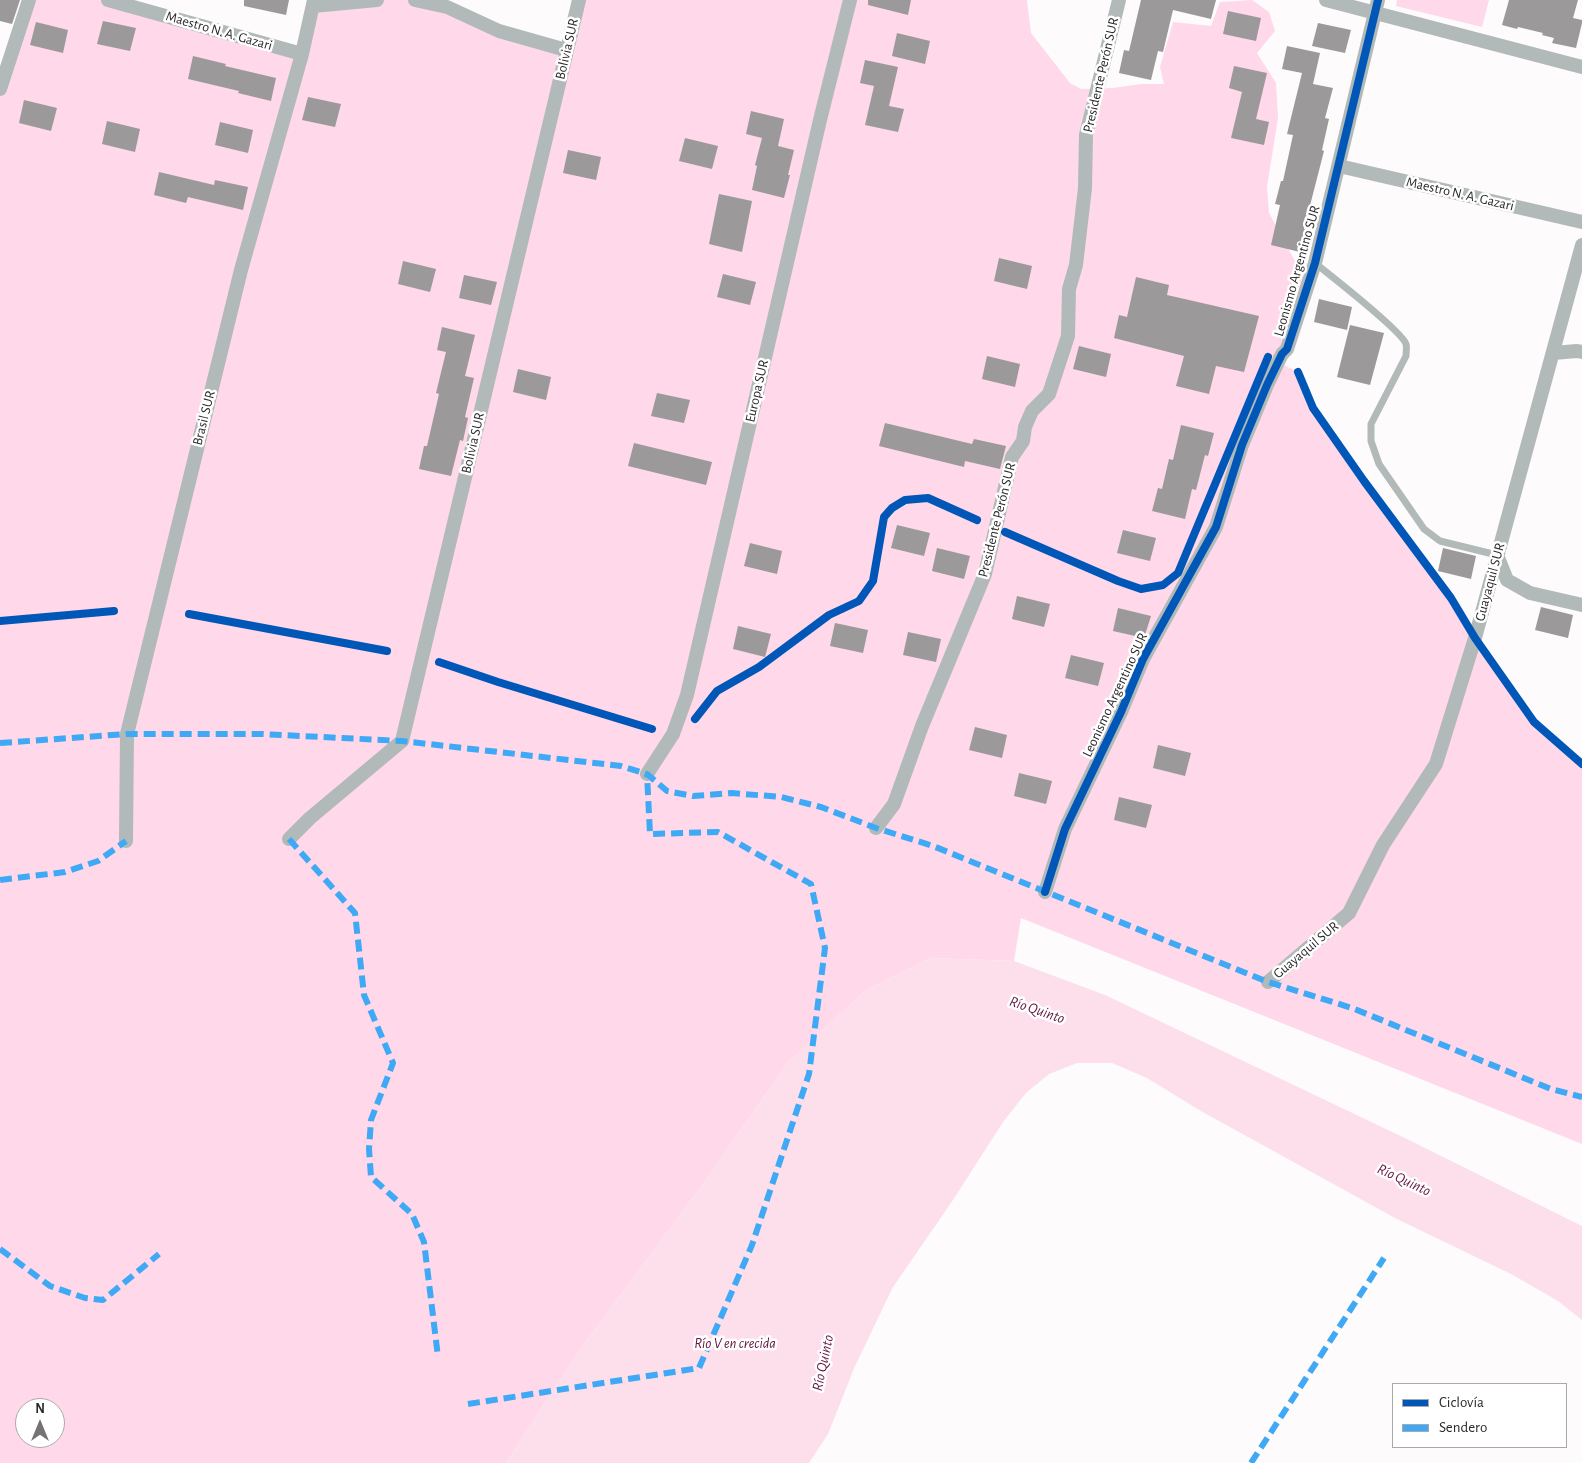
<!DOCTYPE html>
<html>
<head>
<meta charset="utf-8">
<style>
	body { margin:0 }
	#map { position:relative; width:1582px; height:1463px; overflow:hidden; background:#fefbfc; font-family:"Alegreya Sans",sans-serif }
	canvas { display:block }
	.legend { position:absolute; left:1392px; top:1383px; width:175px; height:65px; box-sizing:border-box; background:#fff; border:1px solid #aaa9aa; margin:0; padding:6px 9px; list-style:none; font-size:15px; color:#2b292a }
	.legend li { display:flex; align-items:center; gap:10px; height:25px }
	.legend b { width:25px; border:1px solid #aaa9aa }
	.north { position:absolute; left:15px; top:1398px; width:50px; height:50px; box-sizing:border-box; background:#fff; border:1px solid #aaa9aa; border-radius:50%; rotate:0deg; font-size:14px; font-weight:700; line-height:20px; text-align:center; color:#2b292a }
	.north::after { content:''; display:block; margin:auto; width:18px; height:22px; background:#757274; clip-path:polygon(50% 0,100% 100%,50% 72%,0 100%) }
</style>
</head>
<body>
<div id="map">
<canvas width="1582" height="1463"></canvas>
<ul class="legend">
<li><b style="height:6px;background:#0057b8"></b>Ciclovía</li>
<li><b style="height:6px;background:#3fa9f5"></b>Sendero</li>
</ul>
<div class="north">N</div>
</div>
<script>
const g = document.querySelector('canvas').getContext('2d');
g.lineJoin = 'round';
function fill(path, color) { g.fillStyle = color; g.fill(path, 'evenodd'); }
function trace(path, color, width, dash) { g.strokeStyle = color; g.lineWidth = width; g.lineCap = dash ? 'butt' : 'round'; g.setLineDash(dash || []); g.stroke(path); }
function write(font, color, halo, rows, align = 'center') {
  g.font = font + ' "Alegreya Sans",sans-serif'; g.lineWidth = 5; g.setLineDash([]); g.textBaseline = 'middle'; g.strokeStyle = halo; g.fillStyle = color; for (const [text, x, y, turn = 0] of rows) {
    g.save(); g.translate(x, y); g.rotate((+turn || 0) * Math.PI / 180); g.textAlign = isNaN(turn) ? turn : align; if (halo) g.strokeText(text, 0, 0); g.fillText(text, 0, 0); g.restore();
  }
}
fill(new Path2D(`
	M29,0H108L302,54L313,6L377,0H415L564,49L579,0H1027L1031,33L1070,83L1081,89L1113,88L1141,84H1164L1160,67L1173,22L1211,26L1220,2L1252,0L1269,12L1275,31L1257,53L1276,83L1278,118L1267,187L1269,213L1308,285L1282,354L1269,358L1298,372L1313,408L1364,481L1451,598L1475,639L1534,722L1582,764V1144L1021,918L1014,961L931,958L866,990L788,1062L700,1188L581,1348L506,1463H0V89ZM25,1408H55V1438H25Z
	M1397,0H1489L1482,27L1396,6Z`), '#ffd8e9');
fill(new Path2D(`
	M931,958L1014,961L1105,995L1409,1140L1582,1226V1320L1558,1301L1513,1275L1395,1218L1199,1110L1147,1078L1112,1063H1077L1049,1074L1026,1093L1003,1122L953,1200L893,1287L855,1366L828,1434L809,1463H506L581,1348L700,1188L788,1062L866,990Z`), '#fddeeb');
fill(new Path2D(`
	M0,0H20L12,24L0,21Z
	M244,0H289L286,15L244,6Z
	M868,0H911L908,15L868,5Z
	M1141,0H1216L1211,19L1173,10L1163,52L1158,51L1151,80L1119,73L1124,50L1129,51Z
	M1509,0H1578L1573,18L1582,20V23L1576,48L1552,43L1554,38L1542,35L1543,33L1518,27L1517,29L1502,25Z
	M1228,11L1261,18L1256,41L1223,34Z
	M103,21L136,28L130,51L97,44Z
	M36,22L68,30L63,53L30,45Z
	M1318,23L1351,30L1345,53L1312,46Z
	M897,33L930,41L925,64L892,56Z
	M1287,46L1320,53L1313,84L1333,88L1325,118L1329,119L1322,150L1324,151L1304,229L1309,230L1304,253L1271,245L1280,205L1275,204L1281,181H1283L1293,135L1287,134L1302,73L1282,69Z
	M193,56L226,64L225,66L276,78L271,101L238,93L239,91L188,79Z
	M865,60L898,67L889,106L904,109L898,132L865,125L874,86L860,83Z
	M1234,66L1267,73L1256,119L1269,122L1264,145L1231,138L1242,92L1229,88Z
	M308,97L341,104L335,127L302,120Z
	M24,100L57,108L51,131L19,123Z
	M751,111L784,119L778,146L794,150L788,175H790L784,198L752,190L757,166L755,165L762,138L746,134Z
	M107,121L140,129L135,152L102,144Z
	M220,122L253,130L248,153L215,145Z
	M685,138L718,146L712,169L679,161Z
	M568,150L601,157L596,180L563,173Z
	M159,172L214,185L215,180L248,187L243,210L188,197L186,203L154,195Z
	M719,194L752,201L742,252L709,244Z
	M999,258L1032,266L1027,289L994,281Z
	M403,261L436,269L430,292L398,284Z
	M723,274L756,282L750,305L717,297Z
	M464,275L497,282L491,305L459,298Z
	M1136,277L1169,285L1167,295L1259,316L1244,372L1216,366L1209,394L1176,386L1184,356L1114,338L1119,315L1127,317Z
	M1319,299L1352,307L1347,330L1314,322Z
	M1350,325L1384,333L1370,385L1337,377Z
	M442,327L475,335L465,376L474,378L465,417L468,418L463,441L460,440L451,476L419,469L424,446H427L439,394L436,393L446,352L437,350Z
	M1079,346L1111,354L1106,377L1073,369Z
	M987,356L1020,364L1015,387L982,379Z
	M518,369L551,377L546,400L513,392Z
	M657,393L690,400L684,423L651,416Z
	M885,423L972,444L974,439L1006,446L1000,469L965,461L964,467L879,446Z
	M1181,425L1214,433L1208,456L1205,455L1196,490L1192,489L1185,519L1152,511L1158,488L1162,489L1169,459L1173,460Z
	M634,443L712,462L706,485L628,466Z
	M897,525L930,533L924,556L891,548Z
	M1123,530L1156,538L1150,561L1117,553Z
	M750,543L782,551L777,574L744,566Z
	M937,548L970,556L964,579L932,571Z
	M1443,548L1476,556L1471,579L1438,571Z
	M1017,596L1050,604L1044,627L1012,619Z
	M1541,607L1573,615L1568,638L1535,630Z
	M1118,608L1151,616L1144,638L1113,631Z
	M835,623L868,630L863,653L830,646Z
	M738,626L771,634L765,657L733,649Z
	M908,632L941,639L936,662L903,655Z
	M1071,655L1104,663L1098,686L1065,678Z
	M975,727L1007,735L1002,758L969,750Z
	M1158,745L1191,753L1185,776L1153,768Z
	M1019,773L1052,781L1046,804L1014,796Z
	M1119,797L1152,805L1146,828L1114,820Z`), '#9b999a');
trace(new Path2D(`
	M1315,263C1330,275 1402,331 1406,344C1407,347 1406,352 1406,356L1371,424V441L1379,464L1424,529L1440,541L1497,555`), '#b1bab8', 7);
trace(new Path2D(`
	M108,0L302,54
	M415,0L447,7L499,31L566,50
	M1326,0L1582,67
	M313,6L377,0
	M0,89L29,0
	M1339,166L1582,222
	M1553,353L1577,351L1582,352
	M1497,555L1507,580L1530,593L1582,605
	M647,774L673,734L687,695L820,120L850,0
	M876,828L894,804L922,726L985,574L1012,457L1023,441L1025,427L1032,411L1049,394L1068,336L1069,289L1076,265L1085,188L1086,135L1119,0
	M289,839L310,818L402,741L579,0
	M126,841L127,734L241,270L302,54L314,0
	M1045,892L1065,829L1121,712L1143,659L1216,527L1242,445L1267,385L1282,354L1287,349L1315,263L1378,0
	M1268,982L1349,913L1383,845L1436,764L1475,638L1582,245`), '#b1bab8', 14);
trace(new Path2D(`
	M0,743L127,734H262L402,741L621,766L647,774L667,791L693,796L732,793L781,797L821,807L876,828L933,846L1268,982L1352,1008L1551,1089L1582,1097
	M289,839L355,913L364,995L393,1063L371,1120L369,1149L371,1177L412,1214L424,1242L438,1357
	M0,880L65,872L98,861L126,841
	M0,1249L50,1286L85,1298L103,1300L159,1254
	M468,1404L699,1368L752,1245L809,1074L825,948L811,884L718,832L650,834L647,774
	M1251,1463L1384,1258`), '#3fa9f5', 6, [12, 6]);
trace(new Path2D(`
	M1298,372L1313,408L1364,481L1451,598L1475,638L1534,722L1582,764
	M1005,532L1118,581L1141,589L1163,585L1178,573L1268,357
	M189,614L387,651
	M0,621L114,611
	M439,662L498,682L652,729
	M695,719L717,691L759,667L829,615L859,601L873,581L884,517L892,508L905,500L928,498L977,520
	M1045,892L1065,829L1121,712L1143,659L1216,527L1242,445L1267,385L1282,354L1287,349L1315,263L1378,0`), '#0057b8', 8);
write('14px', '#2b292a', '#fff', [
	["Maestro N. A. Gazari",219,31,16],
	["Bolivia SUR",567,49,-77],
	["Presidente Perón SUR",1101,75,-77],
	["Maestro N. A. Gazari",1460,194,13],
	["Leonismo Argentino SUR",1297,271,-74],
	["Europa SUR",757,391,-77],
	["Brasil SUR",204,418,-76],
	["Bolivia SUR",473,443,-77],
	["Presidente Perón SUR",997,520,-76],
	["Guayaquil SUR",1490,582,-75],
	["Leonismo Argentino SUR",1115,695,-65],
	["Guayaquil SUR",1306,950,-40]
]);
write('italic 15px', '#631440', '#fff', [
	["Río Quinto",1037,1010,19],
	["Río Quinto",1404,1180,25],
	["Río V en crecida",735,1343],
	["Río Quinto",823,1363,-78]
]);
</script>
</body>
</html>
